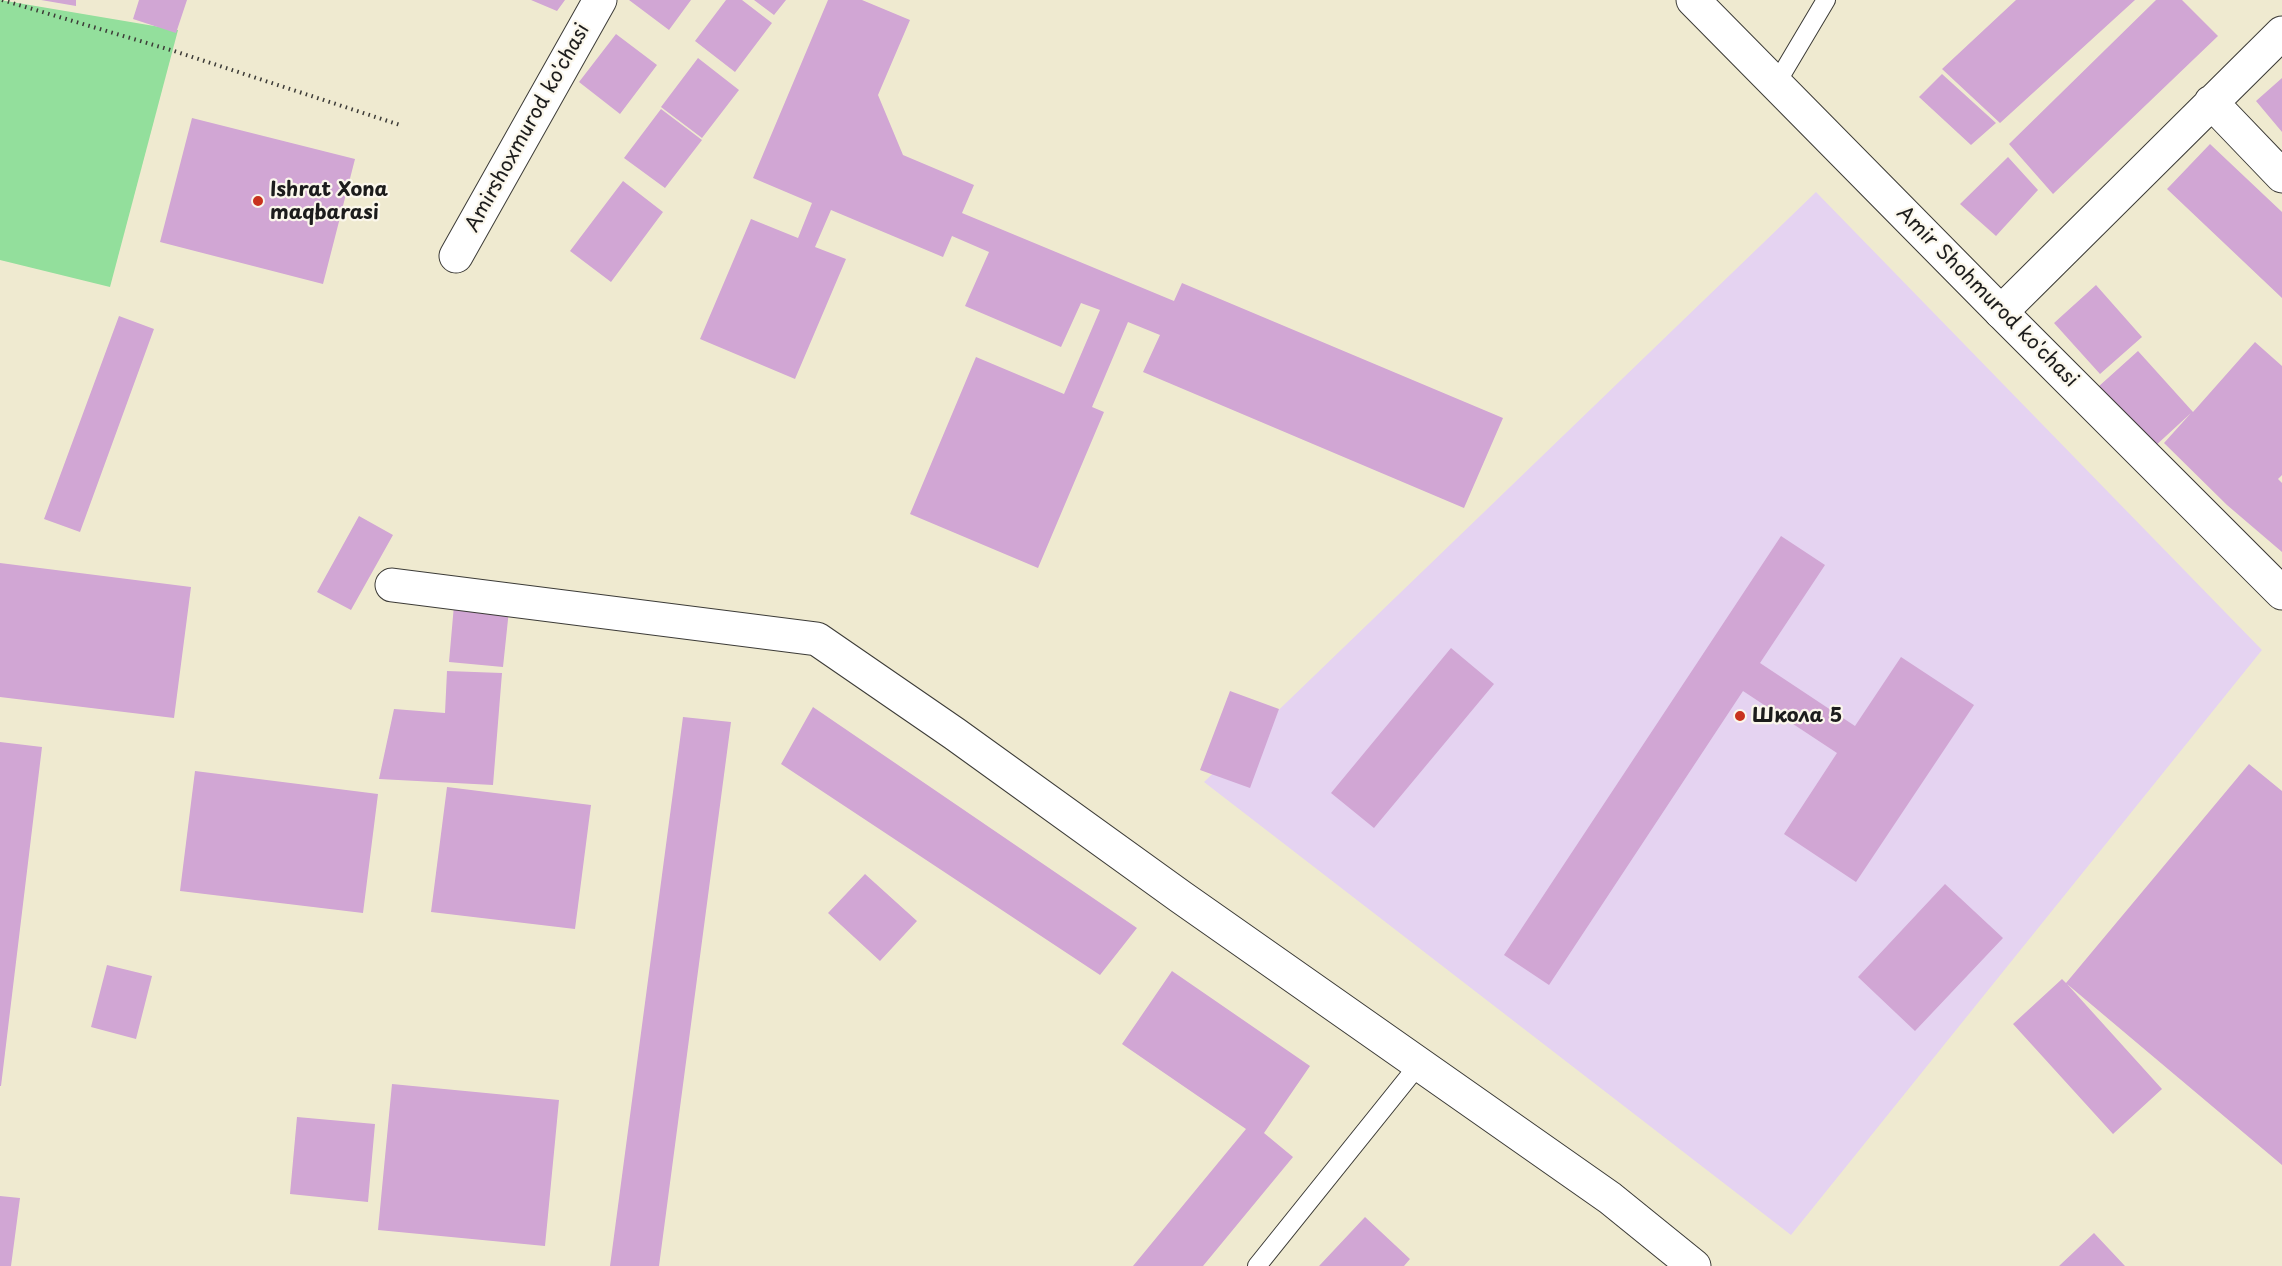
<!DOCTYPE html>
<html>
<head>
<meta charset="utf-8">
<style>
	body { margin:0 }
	canvas { display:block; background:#efead0 }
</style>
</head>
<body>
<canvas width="2282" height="1266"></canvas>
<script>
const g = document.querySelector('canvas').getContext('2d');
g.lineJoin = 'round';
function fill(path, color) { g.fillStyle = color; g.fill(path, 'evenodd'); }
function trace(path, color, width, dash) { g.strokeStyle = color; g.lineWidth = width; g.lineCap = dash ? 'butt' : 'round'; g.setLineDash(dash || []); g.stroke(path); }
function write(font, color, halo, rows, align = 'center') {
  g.font = font + ' "Playpen Sans",sans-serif'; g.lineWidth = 4.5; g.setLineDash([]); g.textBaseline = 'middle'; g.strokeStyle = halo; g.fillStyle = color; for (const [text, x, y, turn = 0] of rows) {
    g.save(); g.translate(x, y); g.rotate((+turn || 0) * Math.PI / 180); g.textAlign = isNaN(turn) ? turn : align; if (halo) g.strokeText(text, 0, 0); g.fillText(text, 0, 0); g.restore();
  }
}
fill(new Path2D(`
	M1816,192L2262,650L1791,1235L1204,782Z`), '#e5d3f1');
fill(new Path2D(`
	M0,0L178,30L110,287L0,260Z`), '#93df9c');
fill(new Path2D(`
	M41,0H76V6Z
	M139,0H187L176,33L133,19Z
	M531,0H565L557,11Z
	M629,0H691L669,30Z
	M726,0H742L772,23L735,72L695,41Z
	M754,0H786L774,15Z
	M828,0H862L910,20L878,95L903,155L974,185L962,213L1174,301L1182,283L1503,418L1464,508L1143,372L1160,335L1128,322L1092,407L1104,412L1038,568L910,514L976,357L1064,394L1100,310L1081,303L1061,347L965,306L989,252L952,236L943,257L831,210L815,247L846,259L795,379L700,339L751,219L798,238L812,203L753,178Z
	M2016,0H2135L2000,123L1942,69Z
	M2156,0H2182L2218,36L2053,194L2009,144Z
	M616,34L657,65L620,114L579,82Z
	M698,58L739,90L702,138L661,107Z
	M1942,74L1996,123L1971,145L1919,97Z
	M2282,78V132L2256,101Z
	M661,109L702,140L665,188L624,158Z
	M192,118L355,159L323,284L160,242Z
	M2210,144L2282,212V298L2167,189Z
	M2008,157L2038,190L1996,236L1960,204Z
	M623,181L663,212L611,282L570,251Z
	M2096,285L2142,337L2100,374L2054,323Z
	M119,316L154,329L80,532L44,519Z
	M2255,342L2282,366V475L2278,479L2282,483V552L2227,505L2164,443L2191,413L2153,448L2098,387L2138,351L2193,412Z
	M359,516L393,535L351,610L317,592Z
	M1781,536L1825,565L1760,663L1855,726L1901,657L1974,705L1856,882L1784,834L1837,753L1743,691L1549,985L1504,955Z
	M0,563L191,587L174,718L0,697Z
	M454,605L509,610L503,667L449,662Z
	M1451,648L1494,684L1374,828L1331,793Z
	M447,671L502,673L493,785L379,779L394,709L445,713Z
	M1230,691L1279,709L1250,788L1200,770Z
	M813,707L1137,928L1100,975L781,764Z
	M683,717L731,722L659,1266H610Z
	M0,742L42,747L1,1086H0Z
	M2249,764L2282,791V1165L2067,984L2162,1089L2113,1134L2013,1024L2062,979L2066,983Z
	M195,771L378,794L363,913L180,891Z
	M447,787L591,805L575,929L431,912Z
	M865,874L917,921L880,961L828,913Z
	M1945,884L2003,938L1915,1031L1858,977Z
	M107,965L152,976L136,1039L91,1027Z
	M1172,971L1310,1066L1264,1133L1293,1157L1203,1266H1133L1246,1129L1122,1044Z
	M392,1084L559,1100L545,1246L378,1230Z
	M297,1117L375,1124L368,1202L290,1194Z
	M0,1196L20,1198L11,1266H0Z
	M1365,1217L1410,1259L1404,1266H1319Z
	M2094,1233L2125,1266H2059Z`), '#d1a6d4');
const service = new Path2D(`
	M1776,84L1826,0
	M1257,1266L1420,1063`);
const minor = new Path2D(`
	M2211,102L2282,176
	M456,256L600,0
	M2001,312L2282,33
	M392,585L817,639L955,734L1181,897L1610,1198L1694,1266`);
const tertiary = new Path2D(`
	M1693,0L2001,312L2282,593`);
trace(service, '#3c3b37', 20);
trace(minor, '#3c3b37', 35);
trace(tertiary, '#3c3b37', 35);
trace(new Path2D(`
	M2,0L174,51L400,125`), '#3c3b37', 4, [1.5, 4.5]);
trace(service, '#fff', 18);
trace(minor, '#fff', 33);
trace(tertiary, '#fff', 33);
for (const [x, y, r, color] of [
	[258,201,6,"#c8321e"],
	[1740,716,6,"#c8321e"]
]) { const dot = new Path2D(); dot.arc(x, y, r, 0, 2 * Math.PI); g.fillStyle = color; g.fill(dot); trace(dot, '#fbf7ec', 2); }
write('20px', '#1c1c1c', '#fbf7ec', [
	["Amirshoxmurod ko'chasi",528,128,-61],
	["Amir Shohmurod ko'chasi",1987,297,45]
]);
write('bold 20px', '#1c1c1c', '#fbf7ec', [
	["Ishrat Хоnа",270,190],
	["mаqbаrasi",270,213],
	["Школа 5",1752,716]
], 'left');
</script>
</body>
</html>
